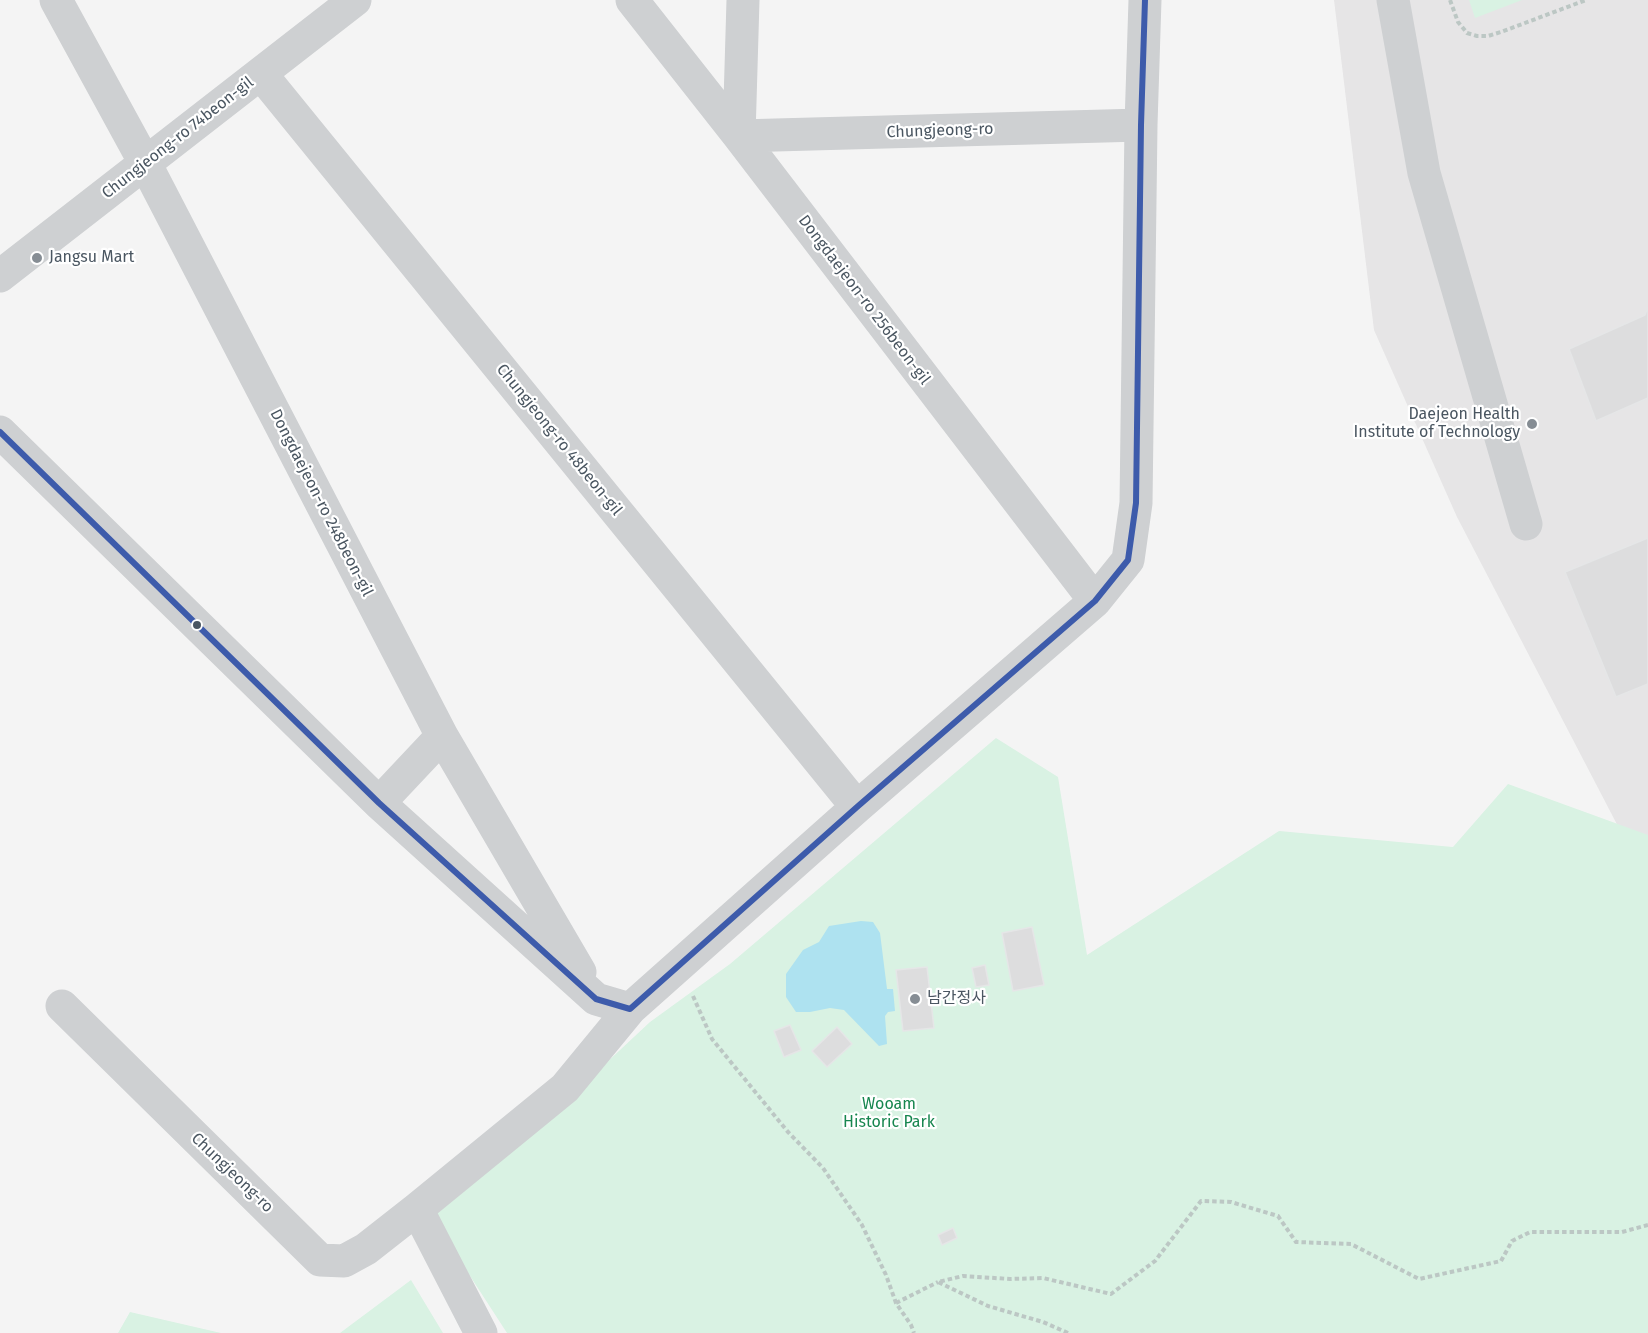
<!DOCTYPE html>
<meta charset="utf-8">
<style>
body{margin:0}
canvas{display:block;background:#f4f4f4}
</style>
<canvas width="1648" height="1333"></canvas>
<script>
const g = document.querySelector('canvas').getContext('2d');
g.lineJoin = 'round';
function fillPath(path, color) {
  g.fillStyle = color;
  g.fill(path, 'evenodd');
}
function shape(rows) {
  const path = new Path2D();
  for (const r of rows) {
    path.moveTo(r[0], r[1]);
    for (let i = 2; i < r.length; i += 2) path.lineTo(r[i], r[i + 1]);
  }
  return path;
}
function trace(path, color, width, dash) {
  g.strokeStyle = color;
  g.lineWidth = width;
  g.lineCap = dash ? 'butt' : 'round';
  g.setLineDash(dash || []);
  g.stroke(path);
}
function drawText(font, color, halo, rows, align = 'center') {
  g.font = font + ' "Fira Sans","Noto Sans KR",sans-serif';
  g.lineWidth = 4.5;
  g.setLineDash([]);
  g.textBaseline = 'middle';
  g.strokeStyle = halo;
  g.fillStyle = color;
  for (const [text, x, y, turn = 0] of rows) {
    g.save();
    g.translate(x, y);
    g.rotate((+turn || 0) * Math.PI / 180);
    g.textAlign = isNaN(turn) ? turn : align;
    if (halo) g.strokeText(text, 0, 0);
    g.fillText(text, 0, 0);
    g.restore();
  }
}
fillPath(shape([
 [1334,0,1648,0,1648,884,1457,517,1374,330]
]), '#e6e5e6');
fillPath(shape([
 [1469,0,1522,0,1475,18],
 [996,738,1058,777,1087,955,1279,831,1453,847,1508,784,1648,835,1648,1333,507,1333,424,1205,575,1092,650,1022,730,964],
 [411,1280,443,1333,340,1333],
 [130,1312,221,1333,118,1333]
]), '#d9f2e3');
fillPath(shape([
 [861,921,873,922,880,933,887,989,893,989,895,1011,888,1012,885,1016,887,1044,879,1046,844,1010,830,1008,810,1012,796,1012,786,997,786,974,803,950,819,942,829,926]
]), '#aee2f0');
const building = shape([
 [1648,307,1648,398,1596,421,1569,349,1645,315,1648,307],
 [1648,538,1648,684,1616,697,1565,572,1648,538],
 [1032,927,1044,985,1013,991,1002,933,1032,927],
 [985,965,989,985,976,987,972,968,985,965],
 [927,967,934,1028,903,1031,896,970,927,967],
 [790,1025,801,1050,784,1057,774,1031,790,1025],
 [837,1027,852,1044,827,1067,812,1051,837,1027],
 [953,1228,957,1238,942,1245,938,1235,953,1228]
]);
fillPath(building, '#ddddde');
trace(building, '#e5e6e7', 1.5);
trace(shape([
 [1450,0,1458,22,1467,33,1477,36,1488,36,1501,32,1586,0],
 [693,996,712,1039,788,1132,823,1168,862,1225,886,1275,896,1303,911,1325,914,1333],
 [896,1303,938,1282],
 [1068,1333,1043,1322,988,1306,938,1282,963,1276,1010,1279,1043,1278,1111,1294,1155,1261,1201,1201,1231,1202,1278,1216,1296,1242,1351,1244,1419,1279,1501,1261,1512,1241,1530,1232,1622,1232,1648,1225]
]), '#bcc7c4', 4, [4.5, 3]);
trace(shape([
 [56,0,145,163,442,736,580,972],
 [632,0,739,136,1095,601],
 [743,0,739,136,1141,125],
 [1393,0,1424,173,1526,524],
 [261,74,857,807],
 [0,276,355,0],
 [0,432,379,803,596,999,630,1009,857,807,1095,601,1128,560,1136,503,1141,125,1145,0],
 [379,803,442,736],
 [62,1006,320,1260,344,1261,366,1249,417,1209,565,1088,630,1009],
 [417,1209,481,1333]
]), '#ced0d2', 33);
trace(shape([
 [0,432,379,803,596,999,630,1009,857,807,1095,601,1128,560,1136,503,1141,125,1145,0]
]), '#3d5bab', 6);
for (const [x, y, r, color] of [
 [37,258,6,"#868d94"],
 [1532,424,6,"#868d94"],
 [197,625,5,"#4a5661"],
 [915,999,6,"#868d94"]
]) {
  const dot = new Path2D();
  dot.arc(x, y, r, 0, 2 * Math.PI);
  g.fillStyle = color;
  g.fill(dot);
  trace(dot, '#fff', 2);
}
drawText('16px', '#4a5661', '#fff', [
 ["Chungjeong-ro",940,131,-2],
 ["Chungjeong-ro 74beon-gil",178,138,-38],
 ["Dongdaejeon-ro 256beon-gil",864,300,53],
 ["Chungjeong-ro 48beon-gil",559,440,51],
 ["Dongdaejeon-ro 248beon-gil",321,503,63],
 ["Chungjeong-ro",232,1173,44]
]);
drawText('16px', '#4a5661', '#fff', [
 ["Jangsu Mart",49,258],
 ["Daejeon Health",1520,415,"right"],
 ["Institute of Technology",1520,433,"right"],
 ["남간정사",927,999]
], 'left');
drawText('16px', '#17864f', '#fff', [
 ["Wooam",889,1105],
 ["Historic Park",889,1123]
]);
</script>
